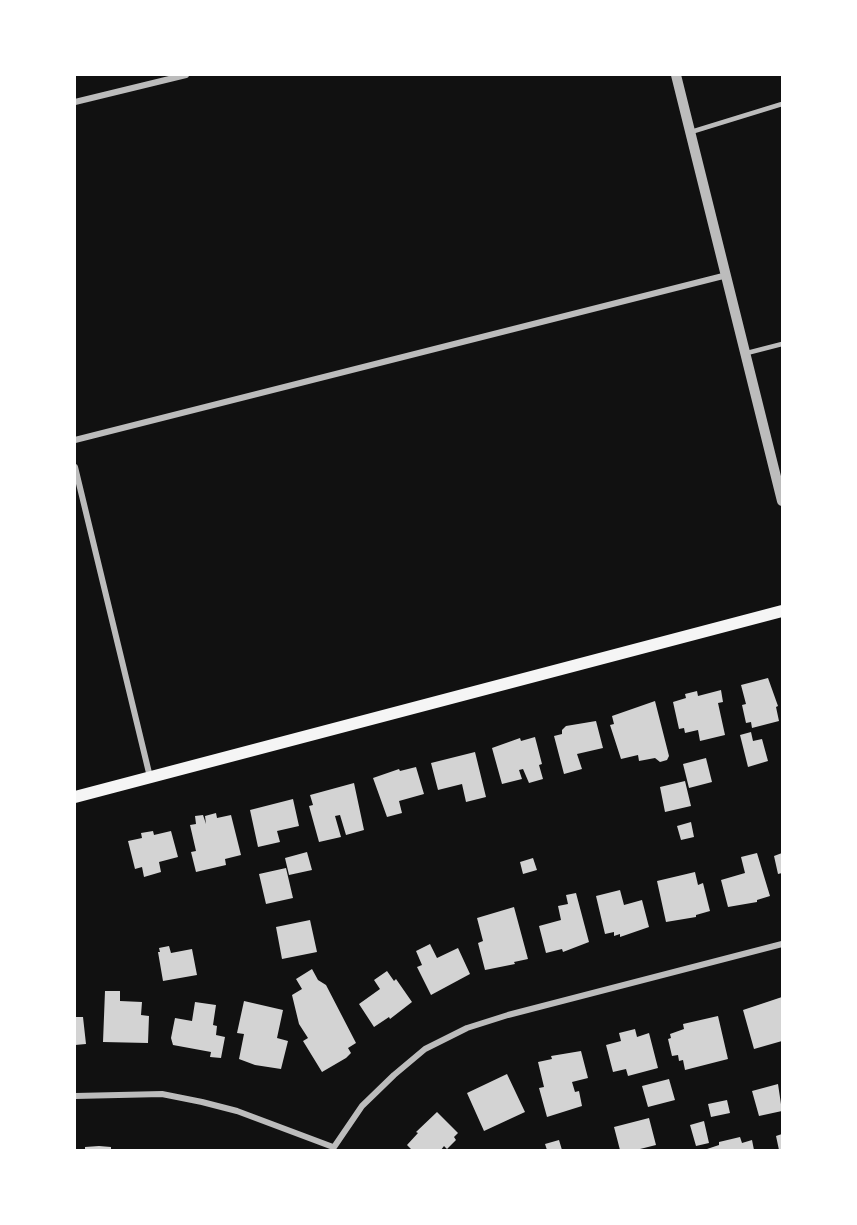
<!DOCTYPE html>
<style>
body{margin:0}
#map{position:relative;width:857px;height:1225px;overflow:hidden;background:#111;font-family:"IBM Plex Serif",serif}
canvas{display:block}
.frame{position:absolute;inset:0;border:76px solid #fff;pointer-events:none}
</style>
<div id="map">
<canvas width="857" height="1225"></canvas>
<div class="frame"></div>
</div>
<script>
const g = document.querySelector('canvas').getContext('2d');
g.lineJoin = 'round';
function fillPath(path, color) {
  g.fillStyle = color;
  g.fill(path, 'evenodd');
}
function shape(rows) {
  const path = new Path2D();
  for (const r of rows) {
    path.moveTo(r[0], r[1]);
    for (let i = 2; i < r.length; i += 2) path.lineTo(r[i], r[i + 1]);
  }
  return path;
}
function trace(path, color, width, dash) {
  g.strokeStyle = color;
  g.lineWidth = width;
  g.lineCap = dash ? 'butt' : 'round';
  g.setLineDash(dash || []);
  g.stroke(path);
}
fillPath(shape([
 [768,678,778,706,776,707,779,721,752,728,751,722,746,723,742,705,746,704,741,685],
 [721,690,723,702,718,703,725,735,700,741,698,730,685,733,684,728,679,729,673,702,686,698,685,694,697,691,698,696],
 [655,701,669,756,667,760,660,762,655,758,639,761,638,755,621,759,610,725,614,724,612,716],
 [596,721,603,748,577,754,582,769,564,774,554,736,562,734,562,730,566,726],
 [751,732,753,741,762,739,768,761,748,767,740,735],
 [535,737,542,764,539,765,543,779,529,783,523,769,519,770,522,779,502,784,492,748,520,738,521,741],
 [475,752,486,797,466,802,462,784,438,790,431,763],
 [706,758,712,782,689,788,683,764],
 [416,767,424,794,399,801,402,813,387,817,373,778,399,769,400,771],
 [685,781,691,806,665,812,660,787],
 [354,783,364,830,346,835,340,815,335,816,341,837,319,842,309,806,313,805,310,795],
 [293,799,299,826,277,831,280,842,258,847,250,810],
 [216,813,217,818,231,815,241,855,225,859,226,865,196,872,191,852,196,851,190,825,196,824,195,816,203,815,206,824,205,816],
 [691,822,694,837,681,840,677,826],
 [153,831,154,835,171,831,178,857,159,862,161,872,144,877,142,867,135,869,128,841,142,838,141,833],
 [307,852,312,870,289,875,285,858],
 [757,853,770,896,757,900,757,902,728,907,721,880,745,873,741,857],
 [782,853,782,873,778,874,774,856],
 [533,858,537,870,523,874,520,862],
 [286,868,293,898,266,904,259,874],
 [695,872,698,885,703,883,710,911,696,915,696,917,666,922,657,881],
 [620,890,624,905,642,900,649,927,620,937,620,934,614,936,614,932,605,934,596,896],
 [576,893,589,942,563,952,562,949,546,953,539,926,561,920,558,906,568,904,566,895],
 [514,907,528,959,514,962,515,964,485,970,478,943,483,941,477,918],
 [310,920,317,952,282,959,276,927],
 [430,944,437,958,458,948,470,974,431,995,417,967,422,965,416,951],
 [169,946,171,953,192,949,197,975,163,981,158,952,160,952,159,948],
 [312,969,318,980,326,985,356,1043,348,1048,351,1053,346,1058,322,1072,303,1041,308,1038,299,1024,292,995,302,989,296,979],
 [387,971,394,981,396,979,412,1002,390,1019,389,1017,374,1027,359,1004,380,989,374,980],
 [105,991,120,991,120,1001,142,1002,141,1015,149,1016,148,1043,103,1042],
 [782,997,782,1041,754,1049,743,1010],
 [244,1001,283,1010,277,1038,288,1041,281,1069,255,1065,239,1059,244,1034,237,1033],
 [195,1002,216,1005,213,1025,217,1026,216,1035,225,1037,221,1058,210,1057,211,1052,173,1045,171,1038,175,1018,192,1021],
 [718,1016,728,1059,685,1070,683,1060,679,1061,678,1055,672,1056,668,1039,671,1038,670,1034,684,1029,683,1024],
 [75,1017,83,1017,86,1044,75,1045],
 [635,1029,637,1037,649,1033,658,1068,628,1076,626,1069,613,1072,606,1045,621,1041,619,1033],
 [581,1051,588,1078,572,1082,575,1092,579,1091,582,1106,547,1117,539,1088,544,1087,538,1062,552,1059,551,1056],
 [507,1074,525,1112,484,1131,467,1093],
 [669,1079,675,1100,648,1107,642,1086],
 [778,1084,782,1111,759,1116,752,1091],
 [727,1100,730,1113,711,1117,708,1104],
 [437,1112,458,1133,454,1137,456,1140,447,1149,444,1146,441,1150,412,1150,407,1145,418,1133,416,1132],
 [649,1118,656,1145,636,1150,620,1150,614,1127],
 [704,1121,709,1143,696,1146,690,1125],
 [782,1134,782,1150,779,1150,776,1136],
 [740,1137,742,1143,752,1140,754,1150,704,1150,719,1145,719,1142],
 [559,1140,562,1150,547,1150,545,1144],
 [99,1146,111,1147,111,1150,85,1150,85,1147]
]), '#d3d3d3');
trace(shape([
 [691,132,782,104],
 [747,353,782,344]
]), '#bcbcbc', 4.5);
trace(shape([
 [75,102,186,75],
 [75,440,727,275],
 [75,467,150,777],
 [75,1096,162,1094,202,1102,237,1111,333,1147],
 [332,1150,362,1106,394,1075,425,1049,467,1028,508,1015,782,944]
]), '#bcbcbc', 6);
trace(shape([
 [676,75,782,501]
]), '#bcbcbc', 10);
trace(shape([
 [75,797,782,611]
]), '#f5f5f5', 12);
</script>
